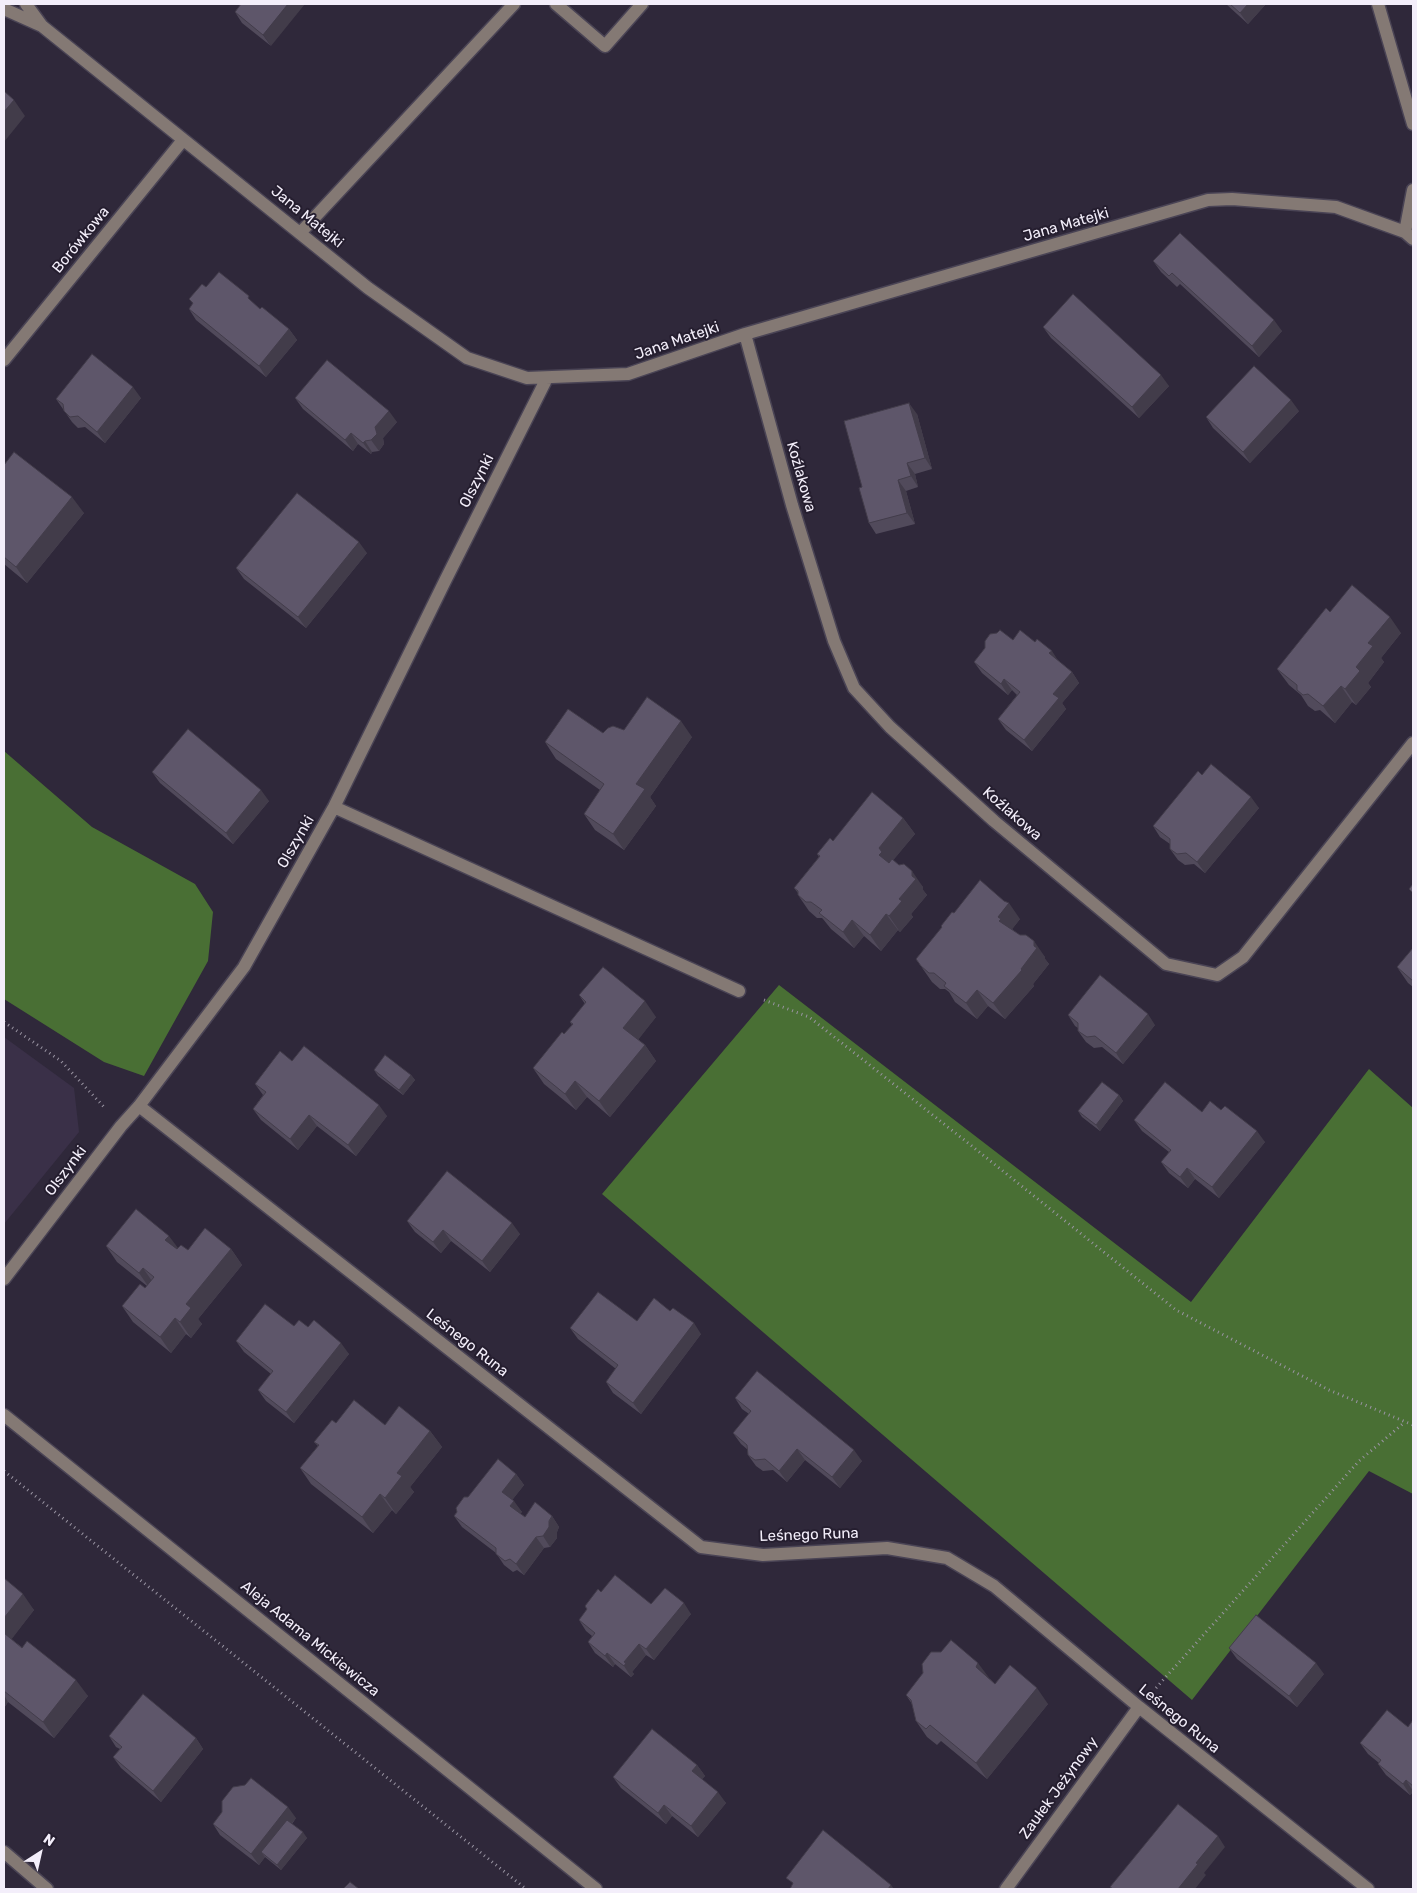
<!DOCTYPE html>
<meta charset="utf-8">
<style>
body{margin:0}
#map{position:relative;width:1417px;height:1893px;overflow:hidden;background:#2f283a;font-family:Rubik,sans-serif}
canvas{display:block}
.frame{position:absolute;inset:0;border:5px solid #f3eefa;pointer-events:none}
.north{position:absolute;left:15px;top:1828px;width:50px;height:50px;-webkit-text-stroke:4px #251e2f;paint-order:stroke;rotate:35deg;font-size:14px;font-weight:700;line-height:20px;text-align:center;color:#f3eefa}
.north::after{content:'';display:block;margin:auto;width:18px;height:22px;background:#f3eefa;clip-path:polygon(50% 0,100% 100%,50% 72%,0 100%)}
</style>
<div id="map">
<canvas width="1417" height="1893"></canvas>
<div class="frame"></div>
<div class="north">N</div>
</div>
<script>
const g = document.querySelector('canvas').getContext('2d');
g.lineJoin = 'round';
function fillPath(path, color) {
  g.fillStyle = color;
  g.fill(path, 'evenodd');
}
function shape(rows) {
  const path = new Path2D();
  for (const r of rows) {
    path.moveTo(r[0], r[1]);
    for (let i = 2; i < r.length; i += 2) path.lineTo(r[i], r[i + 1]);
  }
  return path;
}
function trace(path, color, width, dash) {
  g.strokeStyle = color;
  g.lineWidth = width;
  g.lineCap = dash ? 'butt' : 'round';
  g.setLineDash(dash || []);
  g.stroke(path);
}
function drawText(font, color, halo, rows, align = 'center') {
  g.font = font + ' Rubik,sans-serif';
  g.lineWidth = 4;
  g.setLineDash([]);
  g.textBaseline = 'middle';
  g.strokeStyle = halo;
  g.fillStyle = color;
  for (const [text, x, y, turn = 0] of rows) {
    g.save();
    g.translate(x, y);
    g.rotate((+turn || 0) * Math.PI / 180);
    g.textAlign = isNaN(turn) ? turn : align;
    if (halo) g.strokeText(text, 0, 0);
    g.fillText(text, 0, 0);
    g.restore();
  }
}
fillPath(shape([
 [4,1037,74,1088,79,1132,4,1224]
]), '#3a3048');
fillPath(shape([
 [4,751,92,827,195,884,213,912,208,961,144,1076,104,1062,4,999],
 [779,985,1191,1302,1369,1069,1413,1108,1413,1494,1369,1471,1192,1700,602,1194]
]), '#496f34');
const minor = shape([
 [26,4,42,26,368,288,467,358,527,378,628,374,745,334,1208,200,1232,199,1336,207,1405,232,1413,239],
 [556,4,605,46,642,4],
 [1378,4,1413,124],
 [4,9,42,26],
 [301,232,514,4],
 [1405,232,1413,190],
 [745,334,792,505,834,641,854,688,890,727,994,821,1166,964,1217,975,1243,957,1413,743],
 [4,360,183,140],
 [334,807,739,991],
 [139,1106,701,1547,763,1555,887,1548,947,1558,994,1586,1139,1707,1368,1889],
 [4,1279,121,1126,139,1106,244,967,334,807,445,581,547,378],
 [4,1415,596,1889],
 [4,1852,47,1889],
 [1006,1889,1139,1707]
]);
trace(minor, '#4a4455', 15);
trace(shape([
 [764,1000,809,1017,968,1143,1176,1310,1329,1390,1413,1425],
 [4,1022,61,1061,104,1107],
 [4,1471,526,1889],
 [1156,1688,1359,1461,1405,1422]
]), '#9a95a3', 3, [1, 4]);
trace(minor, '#847974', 12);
fillPath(shape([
 [241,4,271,46,242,23,235,12],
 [1226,4,1266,4,1248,24],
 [1153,261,1282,331,1259,357,1180,284,1177,287,1161,272],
 [206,287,254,304,289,329,297,340,266,377,196,320,189,309,193,304,189,299],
 [1043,327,1169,386,1139,418,1051,338],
 [141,398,105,443,85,427,78,428,72,422,56,399],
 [295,398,397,422,383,438,384,444,379,451,372,452,371,454,358,444,353,451,303,409],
 [1299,411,1250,463,1213,428,1206,417],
 [917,414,932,469,915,474,918,487,906,491,915,524,876,534,869,523,862,487],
 [4,465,84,513,27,583,4,564],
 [367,553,306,628,244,579,236,568],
 [1330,612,1401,633,1381,658,1384,662,1368,683,1371,687,1356,705,1352,702,1335,723,1320,710,1315,711,1308,706,1301,695,1289,685,1277,669],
 [1013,640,1059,661,1072,672,1079,683,1062,703,1066,709,1032,751,1006,730,998,719,1017,695,1012,690,1008,695,982,673,974,662,985,648],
 [624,730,692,737,650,797,656,806,624,850,595,830,584,814,600,790,556,759,545,742],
 [152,772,269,801,233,844,160,783],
 [1202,775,1259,808,1205,873,1194,864,1185,865,1178,860,1170,849,1170,844,1160,837,1153,826],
 [903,818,915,834,893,860,923,887,923,890,927,895,911,914,913,917,900,932,898,930,881,951,864,936,854,948,831,929,823,919,822,918,817,918,809,911,798,895,798,893,794,888,819,857,817,854,833,841],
 [1020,919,1012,929,1045,957,1045,959,1049,964,1033,984,1034,986,1005,1019,988,1006,977,1019,955,1002,949,992,945,989,940,989,932,982,916,959,942,928,941,926],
 [1413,948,1413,987,1408,983,1397,967],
 [579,995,656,1017,638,1039,645,1045,656,1061,610,1117,587,1097,576,1110,544,1084,533,1068,572,1025,570,1022,585,1004],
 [1068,1015,1155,1025,1123,1064,1102,1047,1094,1048,1086,1042,1078,1031,1078,1028,1075,1026],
 [292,1061,387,1116,356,1156,317,1126,298,1150,261,1120,253,1109,263,1095,255,1084],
 [374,1070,411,1075,415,1080,403,1095,378,1076],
 [1119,1095,1123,1101,1100,1131,1082,1117,1078,1111],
 [1202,1112,1265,1142,1219,1198,1195,1179,1188,1188,1169,1173,1161,1162,1169,1152,1142,1131,1134,1120],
 [407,1221,520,1234,490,1272,451,1241,441,1253,415,1232],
 [106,1246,178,1248,188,1250,231,1249,242,1265,198,1319,202,1324,191,1338,186,1334,171,1353,133,1322,122,1306,147,1286,117,1262],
 [637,1321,701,1334,641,1414,613,1393,606,1382,616,1369,578,1339,570,1328],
 [294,1326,308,1327,349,1354,294,1423,266,1401,258,1390,271,1374,244,1352,236,1341],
 [735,1398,862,1461,840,1488,805,1460,787,1482,773,1470,763,1471,756,1466,748,1455,748,1450,741,1444,733,1433,749,1414,742,1409],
 [336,1423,385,1425,430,1431,442,1447,410,1487,414,1492,396,1514,392,1510,373,1533,311,1484,300,1468,318,1446,314,1442],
 [516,1474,524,1485,512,1500,522,1512,520,1513,525,1517,552,1516,559,1527,557,1532,557,1538,550,1547,544,1548,524,1575,517,1570,513,1572,504,1565,496,1553,462,1527,454,1516,468,1497],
 [4,1578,34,1610,11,1639,88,1696,54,1738,8,1702,4,1708],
 [601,1592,651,1604,691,1614,654,1660,646,1655,632,1672,634,1674,631,1677,615,1664,613,1667,595,1653,588,1642,592,1636,586,1631,579,1620,587,1610,585,1606],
 [1229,1648,1324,1674,1297,1707,1237,1659],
 [990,1679,995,1684,1048,1704,987,1779,941,1741,937,1745,927,1737,916,1721,912,1704,906,1695],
 [1413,1720,1413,1792,1410,1795,1386,1775,1378,1764,1379,1763,1368,1754,1360,1743,1408,1727],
 [109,1736,196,1738,203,1749,161,1802,121,1768,113,1757,120,1749,116,1747],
 [697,1765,705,1776,702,1779,726,1803,698,1837,672,1816,666,1824,621,1788,613,1777],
 [296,1818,292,1824,307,1838,281,1870,265,1857,259,1865,220,1835,213,1824]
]), '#514a5b');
fillPath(shape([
 [288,4,305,4,271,46,263,35],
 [1248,4,1266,4,1248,24,1240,13],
 [14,100,25,116,4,142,4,112],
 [1274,320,1282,331,1259,357,1252,346],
 [289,329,297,340,266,377,259,366],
 [1161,375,1169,386,1139,418,1132,407],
 [133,387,141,398,105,443,97,432],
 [1291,400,1299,411,1250,463,1243,452],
 [909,403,917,414,932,469,925,458],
 [389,411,397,422,383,438,384,444,379,451,371,440,375,427],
 [351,433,358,444,353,451,345,440],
 [365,441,372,452,371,454,363,443],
 [907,463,915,474,918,487,911,476],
 [898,480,906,491,915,524,907,513],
 [72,497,84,513,27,583,16,567],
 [359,542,367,553,306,628,298,617],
 [1390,617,1401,633,1381,658,1384,662,1368,683,1371,687,1356,705,1345,689,1368,643],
 [1052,651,1059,662,1049,653],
 [1072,672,1079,683,1062,703,1066,709,1032,751,1024,740,1053,694],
 [1004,679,1012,690,1008,695,1001,684],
 [1341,686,1352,702,1335,723,1323,706],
 [681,721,692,737,650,797,656,806,624,850,613,834,636,784],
 [261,790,269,801,233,844,226,833],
 [1251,797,1259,808,1205,873,1197,862],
 [903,818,915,834,891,863,894,868,879,855,879,848],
 [912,871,923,887,923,890,927,895,911,914,913,917,900,932,889,916,912,876],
 [1009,903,1020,919,1010,932,999,921,998,917],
 [886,914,898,930,881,951,870,935],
 [852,920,864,936,854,948,843,932],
 [1034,941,1045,957,1045,959,1049,964,1033,984,1034,986,1005,1019,993,1003,1021,969,1034,946],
 [977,990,988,1006,977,1019,966,1003],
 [645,1001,656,1017,635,1044,623,1028],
 [1148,1014,1155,1025,1123,1064,1116,1053],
 [645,1045,656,1061,610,1117,599,1101],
 [411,1075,415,1080,403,1095,399,1090],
 [575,1081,587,1097,576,1110,565,1094],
 [1119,1095,1123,1101,1100,1131,1096,1125],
 [379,1105,387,1116,356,1156,348,1145],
 [309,1115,317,1126,298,1150,290,1139],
 [1257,1131,1265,1142,1219,1198,1212,1187],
 [1187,1168,1195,1179,1188,1188,1180,1177],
 [512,1223,520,1234,490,1272,482,1261],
 [443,1230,451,1241,441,1253,433,1242],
 [169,1236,181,1252,165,1240],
 [231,1249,242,1265,198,1319,202,1324,191,1338,180,1322,186,1304],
 [143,1268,154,1284,150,1289,139,1273],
 [175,1318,186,1334,171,1353,160,1337],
 [694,1323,701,1334,641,1414,633,1403],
 [341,1343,349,1354,294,1423,286,1412],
 [430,1431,442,1447,410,1487,414,1492,396,1514,385,1498,397,1473],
 [797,1449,805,1460,787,1482,779,1471],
 [854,1450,862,1461,840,1488,832,1477],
 [516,1474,524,1485,510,1503,502,1492],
 [380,1494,392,1510,373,1533,362,1517],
 [514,1501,522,1512,518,1517,510,1506],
 [552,1516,559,1527,557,1532,557,1538,550,1547,543,1536],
 [536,1537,544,1548,524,1575,516,1564],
 [23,1594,34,1610,8,1644,4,1638,4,1618],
 [684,1603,691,1614,654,1660,646,1649],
 [639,1644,646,1655,632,1672,634,1674,631,1677,624,1666,624,1662],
 [607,1653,615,1664,613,1667,605,1656],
 [978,1663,990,1679,976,1667],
 [1316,1663,1324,1674,1297,1707,1289,1696],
 [76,1680,88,1696,54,1738,43,1722],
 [1037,1688,1048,1704,987,1779,976,1763],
 [4,1695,8,1702,4,1708],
 [196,1738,203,1749,161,1802,153,1791],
 [697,1765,705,1776,699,1782,692,1771],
 [1406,1780,1413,1791,1410,1795,1403,1784],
 [718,1792,726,1803,698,1837,691,1826],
 [664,1805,672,1816,666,1824,658,1813],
 [288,1807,296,1818,266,1856,261,1852,265,1857,259,1865,251,1854],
 [303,1832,307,1838,281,1870,277,1865],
 [1218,1836,1225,1847,1204,1873,1206,1875,1195,1889,1178,1889,1196,1863],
 [891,1885,894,1889,888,1889]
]), '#423c4a');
const building = shape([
 [241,4,288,4,263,35,235,12,241,4],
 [1230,4,1248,4,1240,13,1230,4],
 [4,91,14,100,4,112,4,91],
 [1180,233,1274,320,1252,346,1172,273,1169,276,1153,261,1180,233],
 [219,272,249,296,248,298,260,309,262,307,289,329,259,366,189,309,193,303,189,299,202,284,206,287,219,272],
 [1073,294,1161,375,1132,407,1043,327,1073,294],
 [92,354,133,387,97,432,78,416,70,417,64,411,63,404,56,399,92,354],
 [327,360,389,411,375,427,377,434,371,440,365,441,363,443,351,433,345,440,295,398,327,360],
 [1254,366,1291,400,1243,452,1206,417,1254,366],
 [909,403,925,458,907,463,911,476,898,480,907,513,869,523,859,488,862,487,844,421,909,403],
 [14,452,72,497,16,567,4,557,4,465,14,452],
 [297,493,359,542,298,617,236,568,297,493],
 [1352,585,1390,617,1368,643,1373,646,1356,667,1360,671,1345,689,1341,686,1323,706,1308,694,1303,695,1297,690,1297,685,1277,669,1326,608,1330,612,1352,585],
 [1000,630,1013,640,1020,630,1035,642,1037,639,1052,651,1049,653,1072,672,1053,694,1059,698,1024,740,998,719,1020,692,1004,679,1001,684,974,662,985,648,985,641,990,634,997,633,1000,630],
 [647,697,681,721,636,784,645,789,613,834,584,814,604,784,545,742,568,709,603,733,608,728,613,726,624,730,647,697],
 [188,729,261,790,226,833,152,772,188,729],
 [1211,764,1251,797,1197,862,1186,853,1177,854,1170,849,1170,839,1153,826,1198,771,1202,775,1211,764],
 [872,792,903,818,879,848,882,852,879,855,889,863,892,859,899,865,904,864,912,871,912,876,916,879,899,899,902,901,889,916,886,914,870,935,852,920,843,932,819,913,822,910,811,902,806,902,798,895,798,891,794,888,820,856,817,854,830,838,833,841,872,792],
 [980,880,1004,901,1009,903,998,917,1001,919,999,921,1020,935,1026,935,1034,941,1034,946,1037,948,1021,969,1022,970,993,1003,977,990,966,1003,944,986,946,983,934,973,929,973,921,966,916,959,942,927,941,926,952,912,954,913,980,880],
 [1413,884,1413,893,1409,889,1413,884],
 [1413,948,1413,981,1397,967,1413,948],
 [603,967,645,1001,623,1028,645,1045,599,1101,575,1081,565,1094,533,1068,562,1032,564,1034,573,1024,570,1022,586,1002,579,995,603,967],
 [1100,975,1148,1014,1116,1053,1095,1036,1087,1037,1078,1031,1078,1023,1068,1015,1100,975],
 [304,1046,379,1105,348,1145,309,1115,290,1139,253,1109,266,1092,255,1084,280,1051,292,1061,304,1046],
 [385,1055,411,1075,399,1090,374,1070,385,1055],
 [1102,1082,1119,1095,1096,1125,1078,1111,1102,1082],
 [1165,1082,1202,1112,1210,1101,1221,1110,1225,1106,1257,1131,1212,1187,1187,1168,1180,1177,1161,1162,1171,1150,1134,1120,1165,1082],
 [447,1171,512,1223,482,1261,443,1230,433,1242,407,1221,447,1171],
 [136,1209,169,1236,165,1240,177,1249,181,1245,188,1250,205,1228,231,1249,186,1304,191,1308,180,1322,175,1318,160,1337,122,1306,140,1284,145,1288,154,1277,143,1268,139,1273,106,1246,136,1209],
 [598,1292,637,1321,654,1298,670,1311,673,1308,694,1323,633,1403,606,1382,618,1365,570,1328,598,1292],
 [265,1304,294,1326,299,1320,308,1327,314,1320,341,1343,286,1412,258,1390,273,1371,236,1341,265,1304],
 [757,1371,854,1450,832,1477,797,1449,779,1471,765,1459,755,1460,748,1455,747,1445,733,1433,751,1411,735,1398,757,1371],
 [354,1400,385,1425,399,1406,430,1431,397,1473,402,1476,385,1498,380,1494,362,1517,300,1468,319,1445,314,1442,332,1420,336,1423,354,1400],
 [498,1459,516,1474,502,1492,514,1501,510,1506,525,1517,535,1502,552,1516,549,1521,549,1527,543,1536,536,1537,516,1564,510,1559,505,1561,496,1554,496,1548,454,1516,457,1512,456,1508,464,1497,468,1497,498,1459],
 [615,1575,651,1604,665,1588,684,1603,646,1649,639,1644,624,1662,626,1663,624,1666,607,1653,605,1656,588,1642,595,1633,579,1620,587,1609,585,1606,598,1589,601,1592,615,1575],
 [4,1578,23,1594,4,1618,4,1578],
 [1256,1615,1316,1663,1289,1696,1229,1648,1256,1615],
 [4,1633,22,1648,27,1641,76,1680,43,1722,4,1691,4,1633],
 [951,1640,978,1663,976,1667,995,1684,1010,1665,1037,1688,976,1763,930,1725,926,1729,916,1721,911,1700,906,1695,923,1673,922,1664,931,1652,941,1652,951,1640],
 [143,1694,196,1738,153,1791,113,1757,122,1747,109,1736,143,1694],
 [1387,1710,1408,1727,1413,1720,1413,1786,1406,1780,1403,1784,1378,1764,1381,1760,1360,1743,1387,1710],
 [652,1729,697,1765,692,1771,718,1792,691,1826,664,1805,658,1813,613,1777,652,1729],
 [251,1778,288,1807,251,1854,213,1824,222,1812,222,1801,233,1787,245,1785,251,1778],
 [1178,1804,1218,1836,1196,1863,1198,1864,1178,1889,1113,1889,1110,1887,1178,1804],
 [287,1820,303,1832,277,1865,261,1852,287,1820],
 [823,1830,891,1885,888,1889,790,1889,793,1883,786,1878,823,1830],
 [350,1882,359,1889,343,1889,350,1882]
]);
fillPath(building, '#5e566a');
trace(building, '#423c4a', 1);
drawText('15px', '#f3eefa', '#251e2f', [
 ["Jana Matejki",307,217,39],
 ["Jana Matejki",1066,225,-16],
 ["Borówkowa",81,240,-51],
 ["Jana Matejki",677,341,-19],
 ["Koźlakowa",801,477,74],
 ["Olszynki",477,481,-63],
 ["Koźlakowa",1012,814,41],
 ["Olszynki",296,842,-60],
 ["Olszynki",66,1171,-53],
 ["Leśnego Runa",467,1343,38],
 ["Leśnego Runa",809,1535,-2],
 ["Aleja Adama Mickiewicza",310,1639,39],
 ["Leśnego Runa",1179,1719,39],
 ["Zaułek Jeżynowy",1059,1788,-54]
]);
</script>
